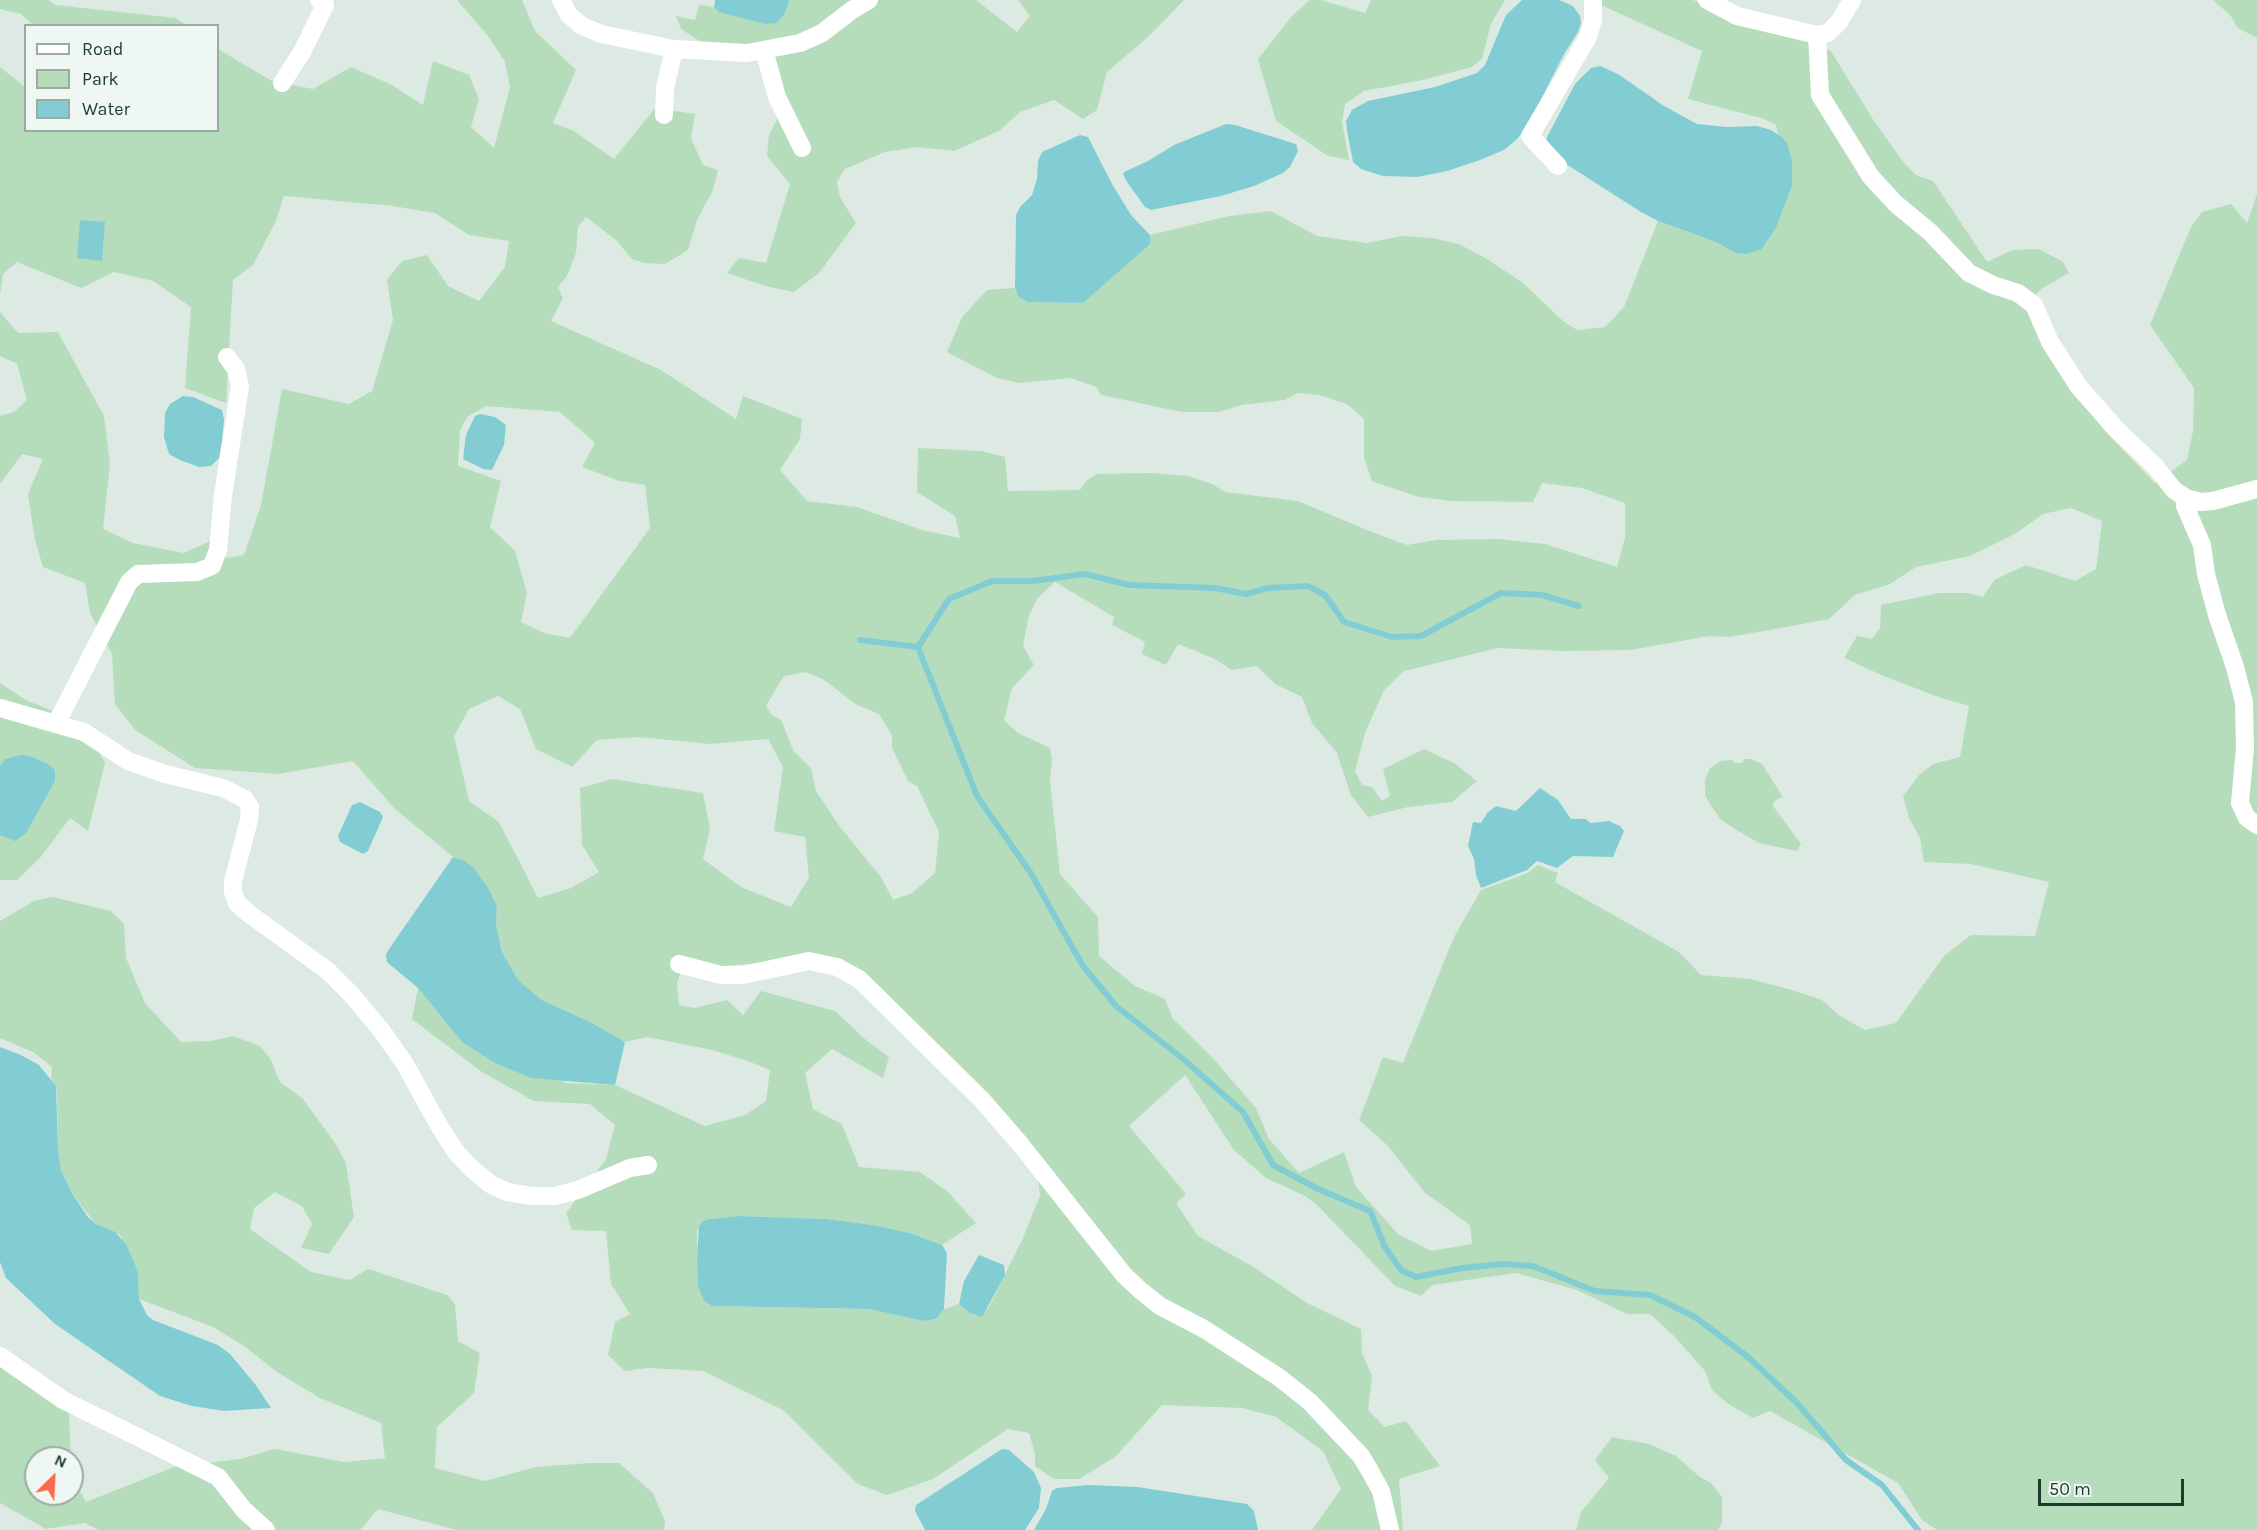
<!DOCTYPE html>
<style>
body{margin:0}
#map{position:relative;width:2257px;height:1530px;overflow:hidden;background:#ddeae3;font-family:Karla,sans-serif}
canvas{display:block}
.legend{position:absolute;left:24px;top:24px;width:195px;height:108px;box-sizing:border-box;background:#eef7f1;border:2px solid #9baba4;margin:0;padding:8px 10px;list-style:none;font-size:18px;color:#1e3a30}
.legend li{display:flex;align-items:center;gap:12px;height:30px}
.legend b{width:30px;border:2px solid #9baba4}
.north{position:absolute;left:24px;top:1446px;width:60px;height:60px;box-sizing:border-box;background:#eef7f1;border:2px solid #9baba4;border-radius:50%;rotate:24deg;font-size:16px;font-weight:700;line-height:24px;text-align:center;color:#1e3a30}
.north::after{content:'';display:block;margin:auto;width:21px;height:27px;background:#f9694d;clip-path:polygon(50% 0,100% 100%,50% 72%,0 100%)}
.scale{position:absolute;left:2038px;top:1479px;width:146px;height:27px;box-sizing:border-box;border:3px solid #1e3a30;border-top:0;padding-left:8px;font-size:18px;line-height:21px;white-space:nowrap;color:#1e3a30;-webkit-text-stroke:4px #eef7f1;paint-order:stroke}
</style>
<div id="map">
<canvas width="2257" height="1530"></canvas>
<ul class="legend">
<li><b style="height:8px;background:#fff"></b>Road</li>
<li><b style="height:16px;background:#b5ddbc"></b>Park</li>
<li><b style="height:16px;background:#82cdd3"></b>Water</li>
</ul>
<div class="north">N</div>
<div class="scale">50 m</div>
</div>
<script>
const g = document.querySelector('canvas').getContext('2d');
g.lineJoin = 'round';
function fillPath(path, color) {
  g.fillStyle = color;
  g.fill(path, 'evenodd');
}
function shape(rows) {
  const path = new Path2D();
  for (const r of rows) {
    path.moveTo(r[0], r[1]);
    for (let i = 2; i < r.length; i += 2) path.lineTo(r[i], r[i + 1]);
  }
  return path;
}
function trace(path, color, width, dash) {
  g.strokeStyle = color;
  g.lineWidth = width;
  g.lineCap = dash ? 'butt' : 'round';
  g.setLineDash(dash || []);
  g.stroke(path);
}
fillPath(shape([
 [0,0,49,0,55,5,176,18,186,25,33,25,21,14,0,9],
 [457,0,522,0,535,31,576,70,553,123,574,131,614,159,655,108,695,114,691,138,703,165,718,170,713,190,697,220,688,250,665,264,644,263,632,259,616,240,586,217,578,227,576,253,567,276,558,287,563,298,551,321,661,370,736,419,743,396,802,419,800,439,780,470,807,501,857,507,922,530,960,538,955,516,917,492,918,448,981,451,1005,457,1008,491,1080,490,1087,480,1097,474,1149,473,1189,476,1212,484,1225,492,1298,501,1367,530,1407,545,1437,540,1499,539,1545,544,1617,567,1625,538,1625,503,1582,488,1542,483,1533,502,1451,501,1419,497,1372,481,1364,458,1364,419,1347,404,1319,395,1298,393,1285,400,1242,405,1219,412,1182,412,1101,395,1096,387,1071,378,1020,383,997,378,947,352,962,317,987,290,1015,288,1016,293,1027,302,1083,303,1151,241,1150,235,1229,216,1271,211,1317,236,1367,243,1402,236,1432,238,1459,244,1487,259,1523,283,1563,321,1577,330,1605,327,1624,307,1658,221,1716,242,1735,253,1762,249,1776,228,1792,186,1782,137,1778,134,1776,125,1761,118,1688,99,1702,51,1590,0,1693,0,1746,24,1801,37,1831,51,1872,118,1904,163,1916,175,1933,181,1987,262,2012,250,2039,249,2063,262,2069,273,2041,289,2027,305,2067,379,2103,429,2155,483,2187,460,2193,431,2194,388,2150,325,2191,227,2202,212,2231,204,2247,223,2257,194,2257,1530,1937,1530,1922,1520,1898,1483,1770,1411,1753,1418,1728,1404,1712,1390,1705,1371,1674,1336,1650,1314,1627,1314,1577,1290,1516,1273,1432,1285,1421,1296,1395,1286,1317,1205,1305,1196,1266,1178,1234,1150,1185,1075,1129,1126,1186,1194,1176,1203,1198,1236,1252,1266,1307,1303,1361,1329,1362,1353,1372,1376,1368,1410,1385,1427,1406,1421,1440,1466,1399,1479,1403,1530,1312,1530,1341,1489,1323,1451,1276,1417,1242,1408,1162,1405,1115,1457,1079,1479,1054,1479,1035,1466,1035,1454,1029,1433,1008,1429,933,1479,887,1495,858,1484,783,1410,703,1371,648,1368,625,1371,608,1355,615,1322,630,1314,611,1284,606,1231,572,1230,566,1213,606,1159,615,1125,590,1104,534,1101,482,1072,412,1019,418,988,462,1042,567,1083,615,1085,705,1126,745,1115,766,1101,770,1070,745,1060,712,1050,647,1037,625,1042,592,1023,542,1000,518,980,502,952,496,925,497,906,489,889,474,868,465,861,453,857,395,809,353,761,278,774,195,768,135,730,115,704,112,654,90,613,85,583,43,567,35,540,28,494,43,459,22,454,0,484,0,416,14,412,27,400,17,364,0,356,0,312,18,333,58,332,104,416,110,464,103,529,133,543,184,553,210,541,227,558,244,555,261,505,282,389,349,404,372,391,393,320,387,280,402,261,427,255,448,286,479,301,505,267,509,241,469,235,435,213,393,206,284,196,276,221,253,265,233,280,226,403,185,388,191,307,153,281,114,272,81,288,17,262,3,274,0,295,0,67,25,87,26,130,218,130,218,49,272,81,313,89,351,67,392,85,423,105,433,61,469,75,479,99,471,127,494,148,510,87,505,62,488,36],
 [486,406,560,412,595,443,582,467,619,481,645,485,650,528,570,638,544,633,521,622,527,593,515,551,490,527,501,481,458,466,460,431,467,417],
 [2071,508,2102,521,2096,569,2075,581,2026,565,1994,580,1983,597,1967,593,1939,593,1881,605,1880,628,1872,639,1857,636,1844,658,1886,677,1941,698,1969,706,1960,757,1933,764,1919,775,1903,796,1909,818,1920,838,1924,862,1971,864,2049,882,2035,936,1971,935,1944,956,1896,1023,1865,1030,1840,1016,1822,1000,1792,990,1750,979,1701,975,1679,952,1555,882,1558,873,1538,865,1528,873,1481,890,1454,937,1403,1063,1383,1057,1359,1120,1387,1145,1425,1193,1470,1225,1472,1244,1431,1251,1398,1234,1356,1187,1344,1152,1299,1173,1269,1139,1256,1108,1210,1055,1173,1019,1165,999,1135,986,1099,956,1098,917,1060,874,1050,781,1052,760,1050,748,1018,733,1004,720,1012,688,1034,665,1023,646,1029,615,1037,599,1055,582,1114,617,1112,625,1145,642,1142,654,1166,665,1178,644,1213,658,1232,670,1257,666,1275,684,1302,697,1312,723,1337,753,1351,795,1368,817,1408,807,1452,802,1477,781,1454,763,1424,749,1383,769,1390,796,1382,801,1372,787,1362,785,1355,771,1365,733,1384,690,1404,671,1498,648,1561,651,1631,650,1709,636,1728,637,1770,630,1829,619,1855,595,1890,584,1916,567,1970,556,2015,534,2043,514],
 [806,672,824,680,857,705,879,714,892,736,892,748,908,781,917,786,939,832,935,873,912,893,893,900,881,877,840,827,816,791,811,768,794,752,781,720,772,715,766,706,784,676],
 [498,696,520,709,536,749,572,767,597,740,638,737,709,744,768,739,783,767,774,831,805,837,809,877,791,907,741,887,703,859,710,829,703,793,612,779,580,788,582,845,599,872,571,888,538,898,499,822,469,801,454,736,469,709],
 [805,959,877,986,1037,1171,1040,1196,1022,1240,988,1309,968,1312,959,1304,944,1309,936,1319,923,1321,869,1309,712,1306,704,1301,698,1287,697,1231,703,1221,709,1219,741,1216,827,1219,873,1225,910,1233,942,1245,976,1223,948,1192,920,1172,859,1167,842,1124,813,1109,805,1073,832,1049,883,1078,889,1057,866,1040,835,1011,761,991,743,1015,727,1000,694,1008,679,1005,677,983,685,961,712,967],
 [790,0,976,0,1017,32,1030,16,1018,0,1184,0,1148,37,1107,72,1097,110,1083,119,1054,100,1020,112,999,131,954,151,917,147,885,152,845,169,837,182,840,197,856,223,819,273,794,292,765,286,727,273,739,258,766,263,790,184,767,156,769,135,785,103,771,63,709,47,681,29,676,16,695,20,699,5,714,7,720,12,784,15],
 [1310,0,1321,0,1365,13,1371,0,1505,0,1491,24,1482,59,1472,67,1423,80,1364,91,1345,104,1342,122,1349,160,1328,156,1276,121,1258,59,1292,16],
 [2213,0,2257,0,2257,38,2238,28,2230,15],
 [0,683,26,700,82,723,105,763,88,831,70,818,40,858,17,880,0,880],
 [1744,759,1751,759,1762,764,1783,797,1774,801,1773,806,1801,844,1797,851,1759,843,1733,828,1720,819,1705,796,1705,780,1710,768,1721,761,1732,760,1734,763,1742,763],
 [53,897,111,911,124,924,126,958,145,1003,181,1042,211,1041,233,1036,260,1046,271,1060,280,1082,303,1099,335,1143,346,1163,354,1217,329,1254,301,1248,312,1224,302,1206,275,1192,254,1208,250,1229,311,1272,350,1280,368,1269,447,1295,455,1304,458,1341,480,1353,474,1393,437,1427,435,1468,485,1481,536,1467,590,1463,619,1463,653,1493,665,1521,664,1530,457,1530,378,1509,360,1530,99,1530,85,1523,46,1529,0,1503,0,1350,68,1395,71,1458,36,1458,36,1494,72,1494,72,1476,86,1502,174,1467,240,1459,275,1449,344,1462,385,1458,381,1423,320,1398,277,1372,244,1346,213,1327,139,1299,138,1273,135,1264,120,1235,96,1224,73,1195,61,1170,58,1150,57,1095,56,1086,51,1079,52,1067,33,1052,0,1038,0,921,34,901],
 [1612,1437,1649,1444,1676,1456,1700,1477,1711,1483,1722,1497,1722,1523,1718,1530,1576,1530,1581,1512,1609,1478,1595,1460]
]), '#b5ddbc');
fillPath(shape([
 [715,0,790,0,784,15,776,23,765,24,719,12,714,7],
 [1522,0,1559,0,1573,6,1580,16,1581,23,1578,32,1563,56,1527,127,1516,140,1504,150,1480,160,1447,171,1417,177,1383,176,1361,169,1353,162,1347,130,1346,121,1352,110,1368,101,1435,87,1477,73,1485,65,1506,15],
 [1600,66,1618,74,1664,106,1697,124,1727,127,1757,126,1771,130,1782,137,1787,143,1792,160,1792,186,1776,228,1762,249,1747,254,1735,253,1716,242,1658,221,1641,212,1555,157,1546,142,1547,137,1575,84,1591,68],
 [1226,124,1235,125,1296,144,1298,151,1290,167,1283,173,1254,186,1221,196,1151,210,1145,207,1127,182,1123,174,1124,172,1148,161,1174,145],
 [1080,135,1088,137,1112,184,1131,215,1150,235,1151,241,1149,245,1083,303,1027,302,1018,296,1015,288,1016,215,1020,207,1032,195,1037,179,1038,161,1042,152],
 [80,220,105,222,102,261,77,258],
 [183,396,193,397,222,410,224,420,222,441,219,458,211,466,199,467,180,460,169,454,164,437,165,413,170,404],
 [480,414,495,417,506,425,504,445,492,470,483,469,463,459,466,435,475,416],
 [21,755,30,756,48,764,55,770,55,781,26,833,15,841,0,835,0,766,5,759],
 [1540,788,1558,800,1571,819,1586,819,1590,823,1609,821,1620,826,1624,831,1613,857,1573,856,1557,868,1537,861,1527,870,1481,888,1476,875,1474,859,1468,846,1473,822,1481,823,1487,813,1496,806,1516,811],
 [360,802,380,812,383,817,368,851,363,854,340,842,338,836,352,805],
 [453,857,465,861,474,868,489,889,497,906,496,925,502,952,518,980,542,1000,592,1023,625,1042,615,1085,531,1078,495,1063,462,1042,418,988,387,962,386,955,389,949],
 [0,1047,21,1055,39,1065,56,1086,58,1150,61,1170,73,1195,88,1217,96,1224,115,1232,126,1244,135,1264,138,1273,139,1299,147,1315,153,1320,218,1345,230,1354,255,1384,271,1408,224,1411,192,1406,160,1396,55,1324,6,1278,0,1262],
 [740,1216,827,1219,873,1225,910,1233,942,1245,947,1253,944,1309,936,1319,923,1321,869,1309,712,1306,704,1301,698,1287,697,1258,699,1226,703,1221,709,1219],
 [979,1255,1004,1265,1005,1275,982,1317,968,1312,959,1304,964,1281],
 [1002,1449,1009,1450,1034,1472,1041,1488,1039,1508,1025,1530,925,1530,915,1511,916,1505],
 [1089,1485,1138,1487,1247,1504,1254,1511,1258,1530,1034,1530,1046,1509,1052,1491,1057,1488]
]), '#82cdd3');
trace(shape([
 [860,640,918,647,949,599,992,581,1033,581,1085,574,1129,585,1215,588,1246,594,1268,588,1308,586,1325,595,1344,622,1392,637,1421,636,1501,593,1542,595,1579,606],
 [918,647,977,796,1030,872,1083,966,1116,1006,1182,1058,1243,1112,1273,1165,1318,1189,1370,1211,1385,1247,1401,1270,1416,1277,1462,1268,1504,1264,1533,1266,1595,1291,1650,1295,1695,1317,1748,1357,1797,1403,1846,1460,1882,1485,1918,1530]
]), '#82cdd3', 6);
trace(shape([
 [561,0,569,15,582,26,601,34,674,49,747,53,800,43,822,33,852,10,869,0],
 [1707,0,1737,16,1817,35,1820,95,1871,177,1896,204,1930,232,1969,273,1993,285,2018,293,2034,305,2050,342,2079,387,2118,431,2155,466,2174,490,2186,498,2200,502,2213,501,2257,489],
 [1817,35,1828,33,1839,22,1852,0],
 [764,50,777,97,802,148],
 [282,83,302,52,325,5,319,0],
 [664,115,665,88,674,49],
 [1558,166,1530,136,1588,37,1593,20,1593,0],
 [2186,498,2185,506,2202,545,2206,574,2217,615,2235,667,2244,702,2245,748,2240,803,2247,818,2257,825],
 [0,708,84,732,128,761,165,774,223,788,245,799,250,807,249,820,233,881,233,892,237,903,248,913,328,971,351,994,381,1030,405,1064,438,1124,456,1152,472,1169,490,1184,507,1192,531,1196,555,1196,578,1190,630,1168,648,1165],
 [56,724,129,582,138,574,197,572,212,566,218,550,223,495,240,386,236,369,227,357],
 [679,964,721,975,743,975,809,961,837,967,859,979,982,1100,1021,1145,1124,1275,1140,1290,1160,1306,1204,1329,1280,1378,1310,1402,1361,1456,1370,1471,1381,1491,1390,1530],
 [0,1356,63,1400,218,1477,244,1510,266,1530]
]), '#fff', 18);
</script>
